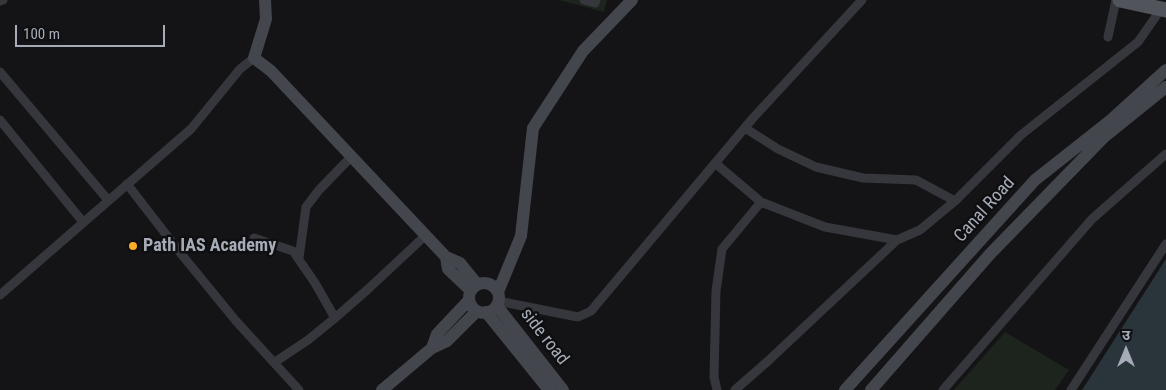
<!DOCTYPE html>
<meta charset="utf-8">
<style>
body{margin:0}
#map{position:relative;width:1166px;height:390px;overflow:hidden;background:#141416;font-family:"Roboto Condensed","Noto Sans Devanagari",sans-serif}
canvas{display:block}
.north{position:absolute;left:1101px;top:325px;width:50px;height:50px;-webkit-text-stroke:4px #0f0f11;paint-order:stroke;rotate:0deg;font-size:14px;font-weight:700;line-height:20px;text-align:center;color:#a6acb7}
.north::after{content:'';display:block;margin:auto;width:18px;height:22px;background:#a6acb7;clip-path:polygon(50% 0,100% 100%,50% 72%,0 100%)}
.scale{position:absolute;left:15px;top:25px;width:150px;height:22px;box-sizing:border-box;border:2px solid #a6acb7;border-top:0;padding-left:6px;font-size:15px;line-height:18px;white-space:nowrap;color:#a6acb7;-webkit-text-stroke:4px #0f0f11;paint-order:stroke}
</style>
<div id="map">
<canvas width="1166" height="390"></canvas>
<div class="north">उ</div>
<div class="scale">100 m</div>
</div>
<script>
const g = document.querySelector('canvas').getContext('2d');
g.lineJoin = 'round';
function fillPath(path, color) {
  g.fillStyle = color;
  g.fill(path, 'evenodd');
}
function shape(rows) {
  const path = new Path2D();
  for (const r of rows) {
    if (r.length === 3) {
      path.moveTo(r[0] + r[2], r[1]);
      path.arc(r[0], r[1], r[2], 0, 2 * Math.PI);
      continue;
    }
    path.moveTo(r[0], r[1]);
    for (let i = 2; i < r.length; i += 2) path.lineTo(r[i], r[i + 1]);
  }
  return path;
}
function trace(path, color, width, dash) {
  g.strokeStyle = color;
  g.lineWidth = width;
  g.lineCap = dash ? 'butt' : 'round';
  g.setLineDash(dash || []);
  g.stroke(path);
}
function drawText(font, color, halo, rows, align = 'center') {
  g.font = font + ' "Roboto Condensed",sans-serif';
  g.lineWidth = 5;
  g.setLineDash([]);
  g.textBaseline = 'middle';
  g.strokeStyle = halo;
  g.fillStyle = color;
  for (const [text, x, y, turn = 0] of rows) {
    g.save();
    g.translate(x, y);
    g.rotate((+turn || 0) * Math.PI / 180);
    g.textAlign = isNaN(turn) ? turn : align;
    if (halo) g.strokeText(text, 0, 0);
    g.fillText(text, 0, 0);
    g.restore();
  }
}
fillPath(shape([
 [559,0,607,0,604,12],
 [1005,332,1069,370,1055,390,954,390]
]), '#1c241d');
fillPath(shape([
 [1166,259,1166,390,1082,390]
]), '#2a343b');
trace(shape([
 [584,0,595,3,596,0],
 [0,1,3,0],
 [1108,37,1116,0],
 [0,72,108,200],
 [0,120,83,222],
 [745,128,778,149,816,167,863,178,916,180,955,201],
 [715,163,761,202,825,227,897,240],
 [127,184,182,255,236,321,299,390],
 [254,238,293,251,315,283,335,318],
 [299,258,306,207,319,190,351,157],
 [0,295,191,129,240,69,254,58],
 [498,301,578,317,591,311,753,118,862,0],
 [275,362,308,340,335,318,367,290,426,235],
 [717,390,714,377,716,291,722,249,761,202],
 [735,390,768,361,897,240,920,230,955,201,1021,135,1138,42,1161,9],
 [943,390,1092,219,1166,154],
 [1071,390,1166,244]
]), '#35373c', 9);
trace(shape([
 [265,0,266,19,254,58,271,71,446,257,460,263,477,284],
 [446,257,448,269,471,291],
 [484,298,15],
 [498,292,521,236,533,128,583,51,632,0],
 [497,306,563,390],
 [486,312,549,390],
 [432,348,437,334,469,300],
 [382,390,432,348,447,341,477,311],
 [845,390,1035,180,1111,120,1166,70],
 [871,390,990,254,1104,137,1166,87]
]), '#43464c', 12);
trace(shape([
 [1120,0,1166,10]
]), '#51545b', 15);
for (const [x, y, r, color] of [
 [133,246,5,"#f9ac2a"]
]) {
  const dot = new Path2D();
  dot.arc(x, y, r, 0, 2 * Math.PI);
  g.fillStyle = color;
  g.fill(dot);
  trace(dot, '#0f0f11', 2);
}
drawText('18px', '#a6acb7', '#0f0f11', [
 ["Canal Road",985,210,-48],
 ["side road",544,337,52]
]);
drawText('bold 18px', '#a6acb7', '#0f0f11', [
 ["Path IAS Academy",143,246]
], 'left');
</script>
